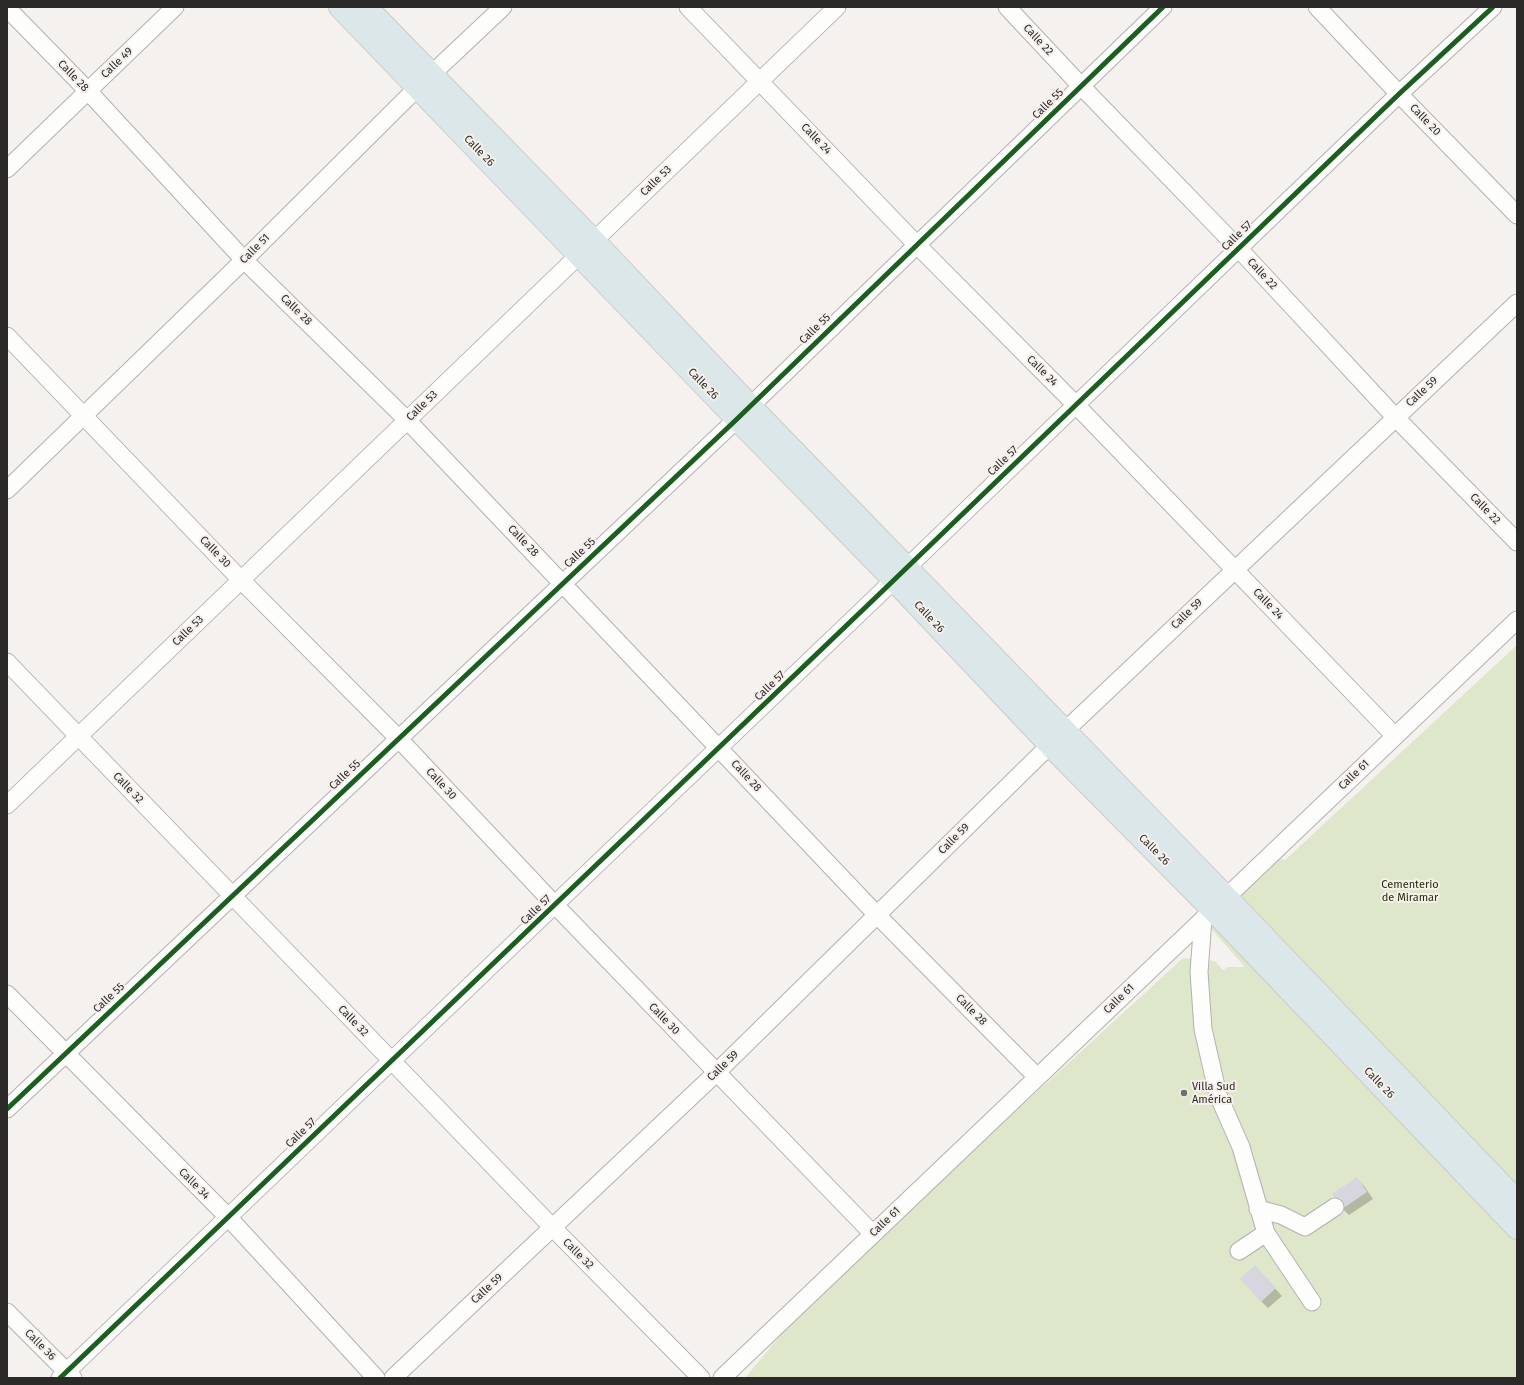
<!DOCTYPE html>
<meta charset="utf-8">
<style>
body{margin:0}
#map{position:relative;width:1524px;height:1385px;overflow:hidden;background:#f4f1ee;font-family:"Fira Sans",sans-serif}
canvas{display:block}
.frame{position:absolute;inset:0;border:8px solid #2c2a28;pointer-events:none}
</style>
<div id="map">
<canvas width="1524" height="1385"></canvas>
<div class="frame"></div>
</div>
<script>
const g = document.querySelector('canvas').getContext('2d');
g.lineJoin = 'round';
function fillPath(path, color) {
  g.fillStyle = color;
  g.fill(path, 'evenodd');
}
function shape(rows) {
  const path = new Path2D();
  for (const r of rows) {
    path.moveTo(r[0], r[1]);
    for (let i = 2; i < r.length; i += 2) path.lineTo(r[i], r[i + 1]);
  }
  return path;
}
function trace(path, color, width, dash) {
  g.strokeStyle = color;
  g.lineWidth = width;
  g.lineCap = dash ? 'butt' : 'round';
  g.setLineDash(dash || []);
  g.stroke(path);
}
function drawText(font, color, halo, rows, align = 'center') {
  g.font = font + ' "Fira Sans",sans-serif';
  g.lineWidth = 4;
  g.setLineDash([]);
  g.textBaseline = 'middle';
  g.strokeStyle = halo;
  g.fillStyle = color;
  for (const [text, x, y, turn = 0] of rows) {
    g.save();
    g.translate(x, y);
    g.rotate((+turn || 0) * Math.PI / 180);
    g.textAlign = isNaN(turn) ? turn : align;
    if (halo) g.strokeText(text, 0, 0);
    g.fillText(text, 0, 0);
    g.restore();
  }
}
fillPath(shape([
 [1517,645,1517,1191,1241,900,1240,896,1241,892,1278,858,1285,860],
 [1210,920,1517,1238,1517,1378,745,1378,818,1290,995,1121,1004,1122,1183,958,1215,961,1223,970,1228,967,1245,967,1206,923]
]), '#dfe7ca');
fillPath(shape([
 [1357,1179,1364,1186,1373,1199,1349,1215,1342,1208],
 [1262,1274,1282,1296,1268,1308,1261,1301]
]), '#0003');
fillPath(shape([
 [1357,1177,1367,1192,1342,1209,1332,1194],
 [1255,1265,1276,1288,1261,1302,1240,1279]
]), '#d7d6df');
const minor = shape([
 [688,7,917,245,1076,405,1395,736],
 [1007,7,1081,86,1239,249,1395,417,1517,542],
 [1317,7,1399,94,1517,215],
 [7,8,88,91,244,260,407,420,877,915,1037,1077],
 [7,169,175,7],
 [7,336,241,580,398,738,555,905,873,1234],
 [7,490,244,260,418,87,503,7],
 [7,662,552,1227,701,1378],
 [7,805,837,7],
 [1203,919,1199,972,1203,1029,1218,1095,1241,1147,1266,1233,1239,1251],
 [7,994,228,1217,376,1378],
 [7,1109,737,419,1163,7],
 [1258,1209,1281,1215,1305,1227,1335,1207],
 [1266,1233,1312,1302],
 [7,1312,73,1378],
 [60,1378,894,580,1399,94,1493,7],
 [393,1378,716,1073,1050,745,1517,303],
 [722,1378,1517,620]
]);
const major = shape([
 [340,7,737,419,894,580,1050,745,1213,910,1517,1228],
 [366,7,594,241,750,406,1226,897,1517,1201]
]);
trace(minor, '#b3b1af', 19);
trace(major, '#cdcbc9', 24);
trace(minor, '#fdfdfc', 17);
trace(major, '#dbe7e8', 22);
trace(shape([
 [7,1109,737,419,1163,7],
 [60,1378,894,580,1399,94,1493,7]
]), '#1b5e20', 5);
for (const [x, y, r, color] of [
 [1184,1093,4,"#72706d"]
]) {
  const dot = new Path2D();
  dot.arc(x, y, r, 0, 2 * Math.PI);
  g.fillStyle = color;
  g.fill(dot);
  trace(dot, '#f6f0ec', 1.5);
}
drawText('11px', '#2c2a28', '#f6f0ec', [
 ["Calle 22",1038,40,47],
 ["Calle 49",117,63,-44],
 ["Calle 28",73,76,46],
 ["Calle 55",1048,104,-44],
 ["Calle 20",1425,120,46],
 ["Calle 24",816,139,46],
 ["Calle 26",479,151,46],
 ["Calle 53",656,181,-44],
 ["Calle 57",1237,236,-44],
 ["Calle 51",255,249,-45],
 ["Calle 22",1262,274,47],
 ["Calle 28",296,310,44],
 ["Calle 55",815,329,-44],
 ["Calle 24",1042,371,45],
 ["Calle 26",703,384,46],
 ["Calle 59",1422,392,-43],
 ["Calle 53",422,406,-44],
 ["Calle 57",1003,461,-44],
 ["Calle 22",1485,509,46],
 ["Calle 28",523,541,46],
 ["Calle 30",215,552,46],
 ["Calle 55",580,553,-43],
 ["Calle 24",1268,604,46],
 ["Calle 59",1187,614,-44],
 ["Calle 26",929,617,47],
 ["Calle 53",188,631,-44],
 ["Calle 57",770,686,-44],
 ["Calle 55",345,775,-43],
 ["Calle 61",1354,775,-44],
 ["Calle 28",746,776,47],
 ["Calle 30",441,784,47],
 ["Calle 32",128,788,46],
 ["Calle 59",954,839,-45],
 ["Calle 26",1154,850,45],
 ["Calle 57",536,910,-44],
 ["Calle 55",109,998,-43],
 ["Calle 61",1119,999,-44],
 ["Calle 28",971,1010,45],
 ["Calle 30",664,1019,46],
 ["Calle 32",353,1021,46],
 ["Calle 59",723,1066,-44],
 ["Calle 26",1379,1083,46],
 ["Calle 57",301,1133,-44],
 ["Calle 34",194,1184,45],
 ["Calle 61",885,1222,-44],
 ["Calle 32",578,1254,45],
 ["Calle 59",487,1289,-43],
 ["Calle 36",40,1345,45]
]);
drawText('11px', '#232e02', '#f6f0ec', [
 ["Cementerio",1410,885],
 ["de Miramar",1410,898]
]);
drawText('11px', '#2c2a28', '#f6f0ec', [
 ["Villa Sud",1192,1087],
 ["América",1192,1100]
], 'left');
</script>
